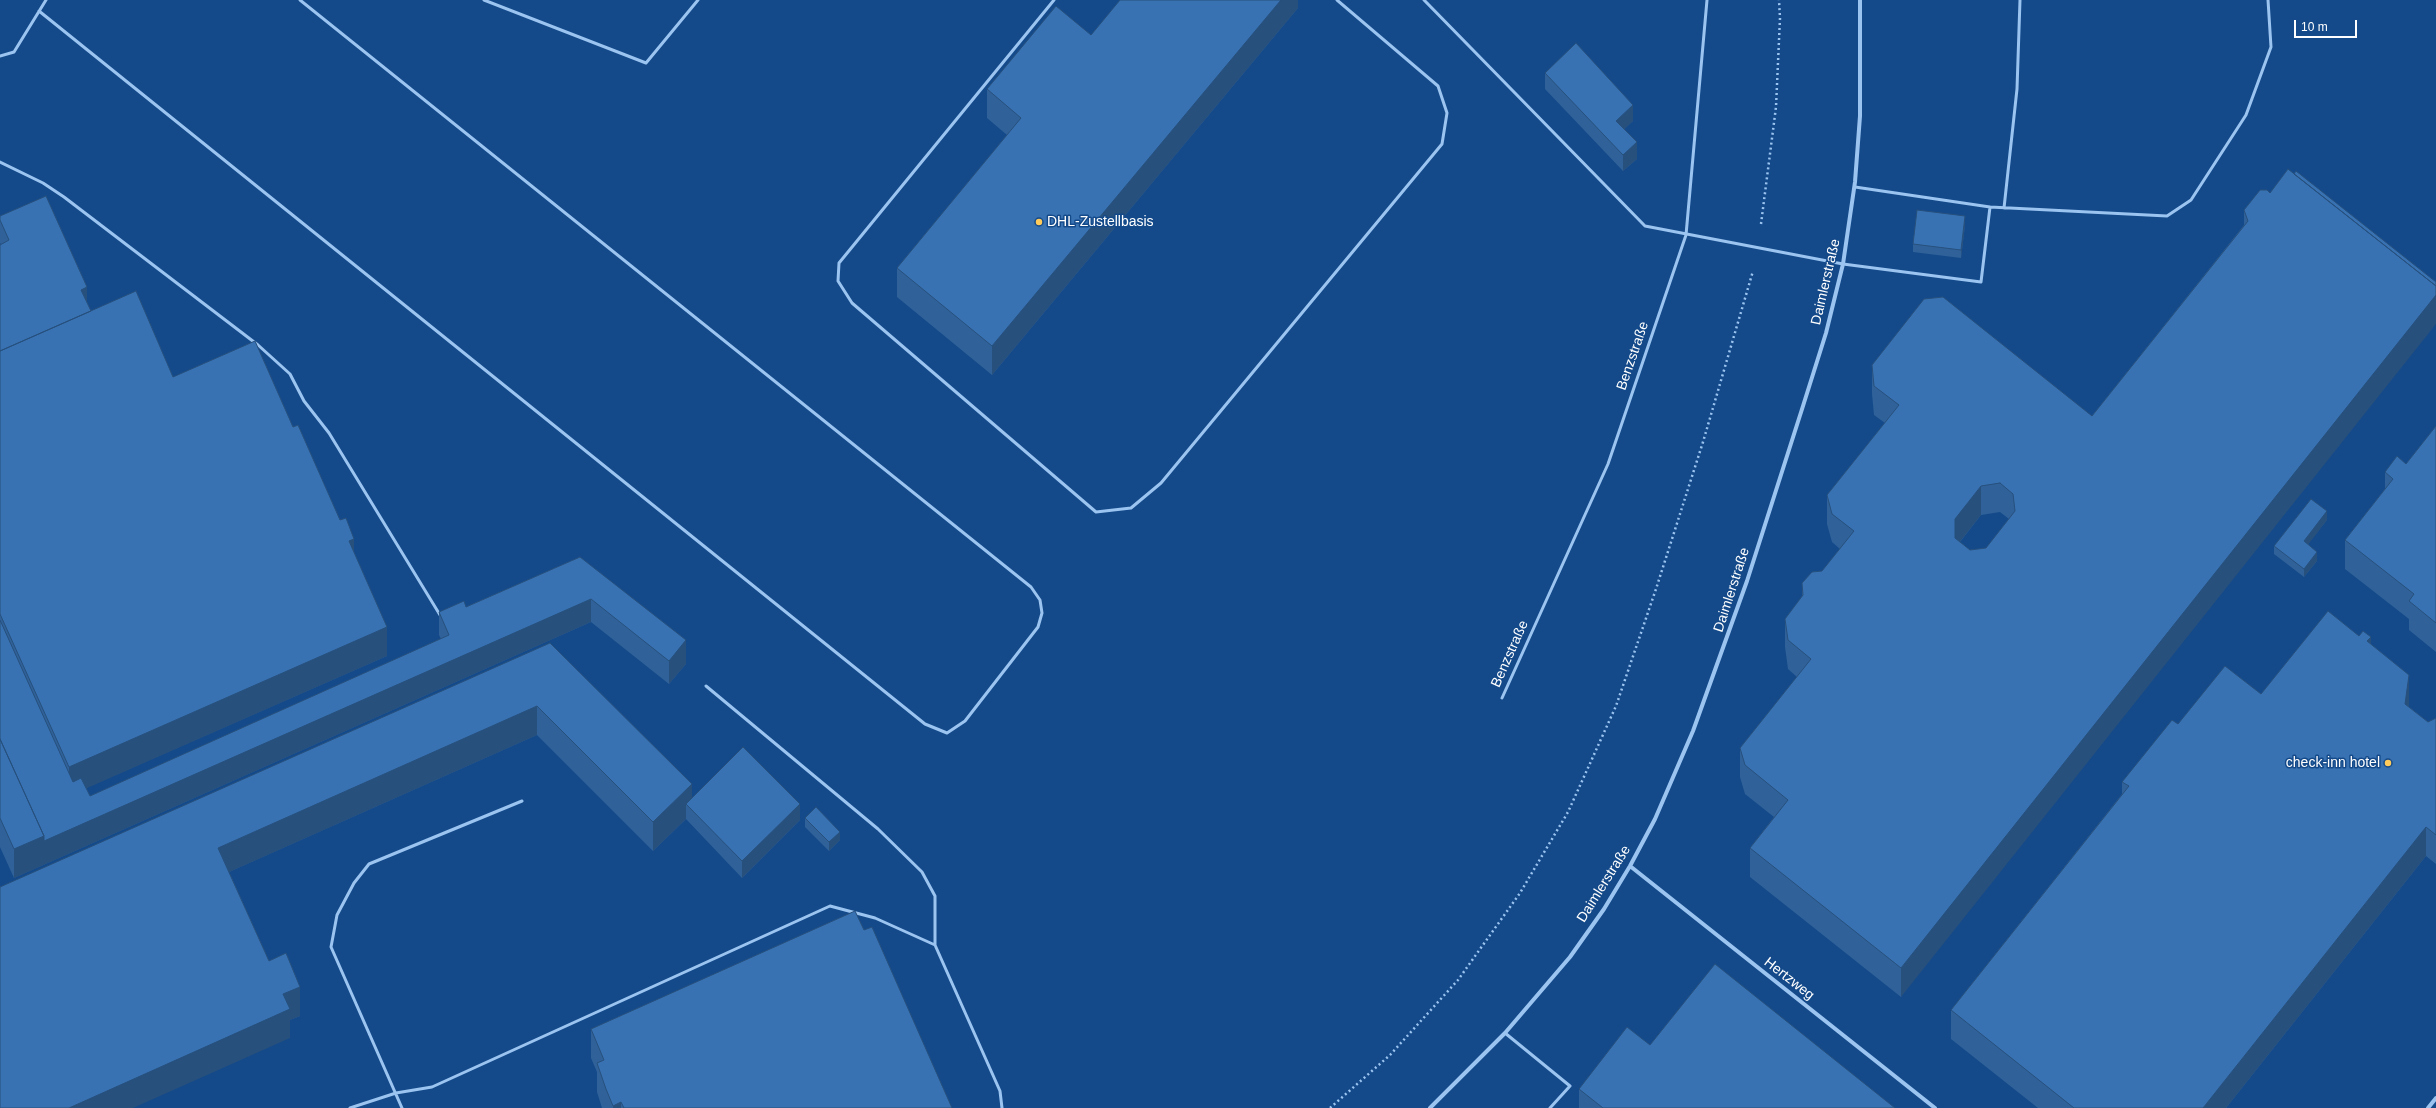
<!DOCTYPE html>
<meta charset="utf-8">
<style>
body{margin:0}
#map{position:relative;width:2436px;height:1108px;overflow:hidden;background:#144a8a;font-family:Helvetica,sans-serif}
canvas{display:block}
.scale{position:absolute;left:2294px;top:20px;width:63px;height:18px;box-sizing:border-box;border:2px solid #fff;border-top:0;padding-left:5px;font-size:12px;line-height:14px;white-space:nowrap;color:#fff;-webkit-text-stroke:3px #144a8a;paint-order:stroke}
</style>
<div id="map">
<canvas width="2436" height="1108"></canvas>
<div class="scale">10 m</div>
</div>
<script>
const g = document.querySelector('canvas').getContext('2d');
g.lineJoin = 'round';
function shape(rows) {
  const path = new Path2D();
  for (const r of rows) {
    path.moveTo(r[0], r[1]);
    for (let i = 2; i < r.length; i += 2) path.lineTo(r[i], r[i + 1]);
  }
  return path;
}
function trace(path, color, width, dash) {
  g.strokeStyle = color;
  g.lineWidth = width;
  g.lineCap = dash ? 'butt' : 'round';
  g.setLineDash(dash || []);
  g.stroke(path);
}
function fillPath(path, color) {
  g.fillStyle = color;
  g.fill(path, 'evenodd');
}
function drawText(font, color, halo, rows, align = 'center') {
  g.font = font + ' Helvetica,sans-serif';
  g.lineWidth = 3;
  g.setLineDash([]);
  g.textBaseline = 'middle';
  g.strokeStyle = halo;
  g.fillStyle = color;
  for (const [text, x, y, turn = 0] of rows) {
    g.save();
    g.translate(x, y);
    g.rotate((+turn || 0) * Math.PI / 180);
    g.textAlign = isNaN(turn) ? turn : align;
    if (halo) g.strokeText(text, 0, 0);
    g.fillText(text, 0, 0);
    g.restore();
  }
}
trace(shape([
 [1761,224,1776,107,1780,18,1779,0],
 [1330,1108,1390,1055,1458,980,1520,893,1568,812,1616,706,1656,589,1703,442,1753,271]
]), '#9bc4f0', 2.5, [2, 3]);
trace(shape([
 [484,0,646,63,698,0],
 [1054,0,839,263,838,281,852,303,1096,512,1131,508,1161,483,1442,144,1447,113,1438,86,1337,0],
 [1424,0,1645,226,1843,264,1981,282,1990,207,1855,187],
 [39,11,925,724,947,733,965,721,1038,627,1042,613,1040,600,1031,587,300,0],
 [0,56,14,52,46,0],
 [0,162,43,183,64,197,258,345,290,374,304,401,329,433,440,615],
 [1990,207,2167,216,2191,200,2246,115,2271,47,2268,0],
 [2004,208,2017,89,2020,0],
 [706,686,878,829,922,872,935,896,935,945,1000,1091,1002,1108],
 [1502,698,1608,464,1686,235,1707,0],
 [1505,1033,1570,1086,1550,1108],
 [350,1108,396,1093,432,1087,830,906,875,918,935,945],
 [402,1108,331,947,337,915,354,883,369,864,522,801]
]), '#9bc4f0', 3);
trace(shape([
 [1630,866,1935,1108],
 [1430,1108,1505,1033,1570,957,1604,909,1630,866,1655,819,1693,731,1747,581,1803,406,1826,333,1843,264,1855,182,1860,116,1860,0],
 [2428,1108,2436,1098]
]), '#9bc4f0', 4);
fillPath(shape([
 [1298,0,1298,8,992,375,897,297,897,268,1007,135,987,118,987,89,1091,35],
 [1545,73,1633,121,1624,129,1637,159,1623,171,1545,89],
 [2267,190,1901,997,1750,877,1750,848,1774,817,1745,794,1740,777,1740,748,1797,677,1788,669,1785,647,1785,619,1802,597,1802,583,1822,571,1840,549,1832,542,1827,524,1827,495,1885,423,1874,415,1872,394,1872,365,2092,416,2244,225,2244,210],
 [2000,512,2009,519,1986,548,1970,550,1960,542,1981,515],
 [0,216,87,302,91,311,173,377,293,427,354,553,387,656,86,788,90,796,441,639,439,635,439,612,466,607,580,557,686,664,669,684,591,622,14,878,0,847,0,244,1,244,0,243],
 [1965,225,1961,258,1913,252,1913,244],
 [2436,426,2436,652,2409,630,2409,619,2345,569,2345,540,2385,489,2385,472,2406,464],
 [2327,520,2308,544,2317,561,2304,577,2274,554,2274,546],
 [2359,636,2371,645,2409,704,2408,706,2428,722,2436,718,2436,864,2426,856,2226,1108,2038,1108,1951,1039,1951,1010,2122,794,2122,782,2178,724,2261,694],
 [550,643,692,798,800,820,742,878,686,819,653,851,537,735,229,872,269,961,300,1016,290,1020,290,1038,0,887],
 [805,818,840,840,829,851,805,827],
 [864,930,952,1108,602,1108,597,1092,597,1072,591,1058,591,1029],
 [1650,1045,1895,1108,1579,1108,1579,1089]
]), '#306299');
fillPath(shape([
 [1281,0,1298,0,1298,8,992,375,992,346],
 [1633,105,1633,121,1616,137,1616,121],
 [1637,142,1637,159,1623,171,1623,155],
 [1965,216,1965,225,1961,258,1961,250],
 [87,287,87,310,81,290],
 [2436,291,2436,324,1901,997,1901,968],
 [1981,486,1981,515,1955,548,1955,519],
 [2327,511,2327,520,2304,550,2304,541],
 [354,539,354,568,349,541],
 [2317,552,2317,561,2304,577,2304,569],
 [591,599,591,622,14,878,14,849,44,836],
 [387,627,387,656,69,796,69,767],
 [2371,637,2371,665,2367,641],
 [686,640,686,664,669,684,669,661],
 [2409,675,2409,704,2405,732,2405,704],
 [537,706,537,735,218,877,218,848],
 [692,784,692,810,686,804,686,819,653,851,653,822],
 [800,804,800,820,742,878,742,861],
 [2426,827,2426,856,2226,1108,2203,1108],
 [840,832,840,840,829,851,829,842],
 [300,987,300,1016,290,1020,290,1038,133,1108,69,1108,283,994],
 [621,1102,621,1108,613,1108,613,1106]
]), '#27507d');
const building = shape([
 [1120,0,1281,0,992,346,897,268,1021,118,987,89,1056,6,1091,35,1120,0],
 [1576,43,1633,105,1616,121,1637,142,1623,155,1545,73,1576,43],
 [2288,169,2436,286,2436,295,1901,968,1750,848,1788,800,1745,765,1740,748,1811,659,1788,640,1785,619,1803,595,1802,583,1812,572,1822,571,1854,531,1832,514,1827,495,1899,405,1874,386,1872,365,1924,299,1943,297,2092,416,2248,221,2244,210,2260,190,2267,190,2270,193,2288,169],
 [2000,483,2013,494,2015,511,1986,548,1970,550,1955,538,1955,519,1981,486,2000,483],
 [2296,171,2436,282,2436,286,2294,174,2296,171],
 [46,196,87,287,81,290,91,311,0,351,0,245,9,240,0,220,0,216,46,196],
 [1917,210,1965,216,1961,250,1913,244,1917,210],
 [136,291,173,377,255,341,293,427,298,425,340,520,346,518,354,539,349,541,387,627,69,767,0,614,0,351,136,291],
 [2436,426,2436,623,2409,601,2414,594,2345,540,2393,479,2385,472,2397,456,2406,464,2436,426],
 [2311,499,2327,511,2304,541,2317,552,2304,569,2274,546,2311,499],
 [580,557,686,640,669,661,591,599,44,841,44,836,0,739,0,620,73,782,81,778,90,796,449,635,439,612,464,601,466,607,580,557],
 [2328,611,2359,636,2363,631,2371,637,2367,641,2409,675,2405,704,2428,722,2436,718,2436,835,2426,827,2203,1108,2074,1108,1951,1010,2129,786,2122,782,2172,720,2178,724,2225,666,2261,694,2328,611],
 [550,643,692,784,653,822,537,706,218,848,269,961,286,953,300,987,283,994,290,1009,69,1108,0,1108,0,887,550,643],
 [0,739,44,836,14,849,0,818,0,739],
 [743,747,800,804,742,861,686,804,743,747],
 [816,807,840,832,829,842,805,818,816,807],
 [855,911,864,930,872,927,952,1108,624,1108,621,1102,613,1106,606,1089,597,1063,604,1060,591,1029,855,911],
 [1715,964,1895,1108,1603,1108,1579,1089,1627,1027,1650,1045,1715,964]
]);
fillPath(building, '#3872b2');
trace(building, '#27507d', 1);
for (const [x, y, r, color] of [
 [1039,222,4,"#ffcb5a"],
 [2388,763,4,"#ffcb5a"]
]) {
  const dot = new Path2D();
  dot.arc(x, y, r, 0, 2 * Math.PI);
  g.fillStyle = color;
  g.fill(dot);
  trace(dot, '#144a8a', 1.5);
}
drawText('14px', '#fff', '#144a8a', [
 ["DHL-Zustellbasis",1047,222],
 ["check-inn hotel",2380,763,"right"]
], 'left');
drawText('14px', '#fff', '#144a8a', [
 ["Daimlerstraße",1826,282,-77],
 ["Benzstraße",1633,356,-71],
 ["Daimlerstraße",1732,590,-72],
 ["Benzstraße",1510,654,-66],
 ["Daimlerstraße",1604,884,-58],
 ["Hertzweg",1789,979,38]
]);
</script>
